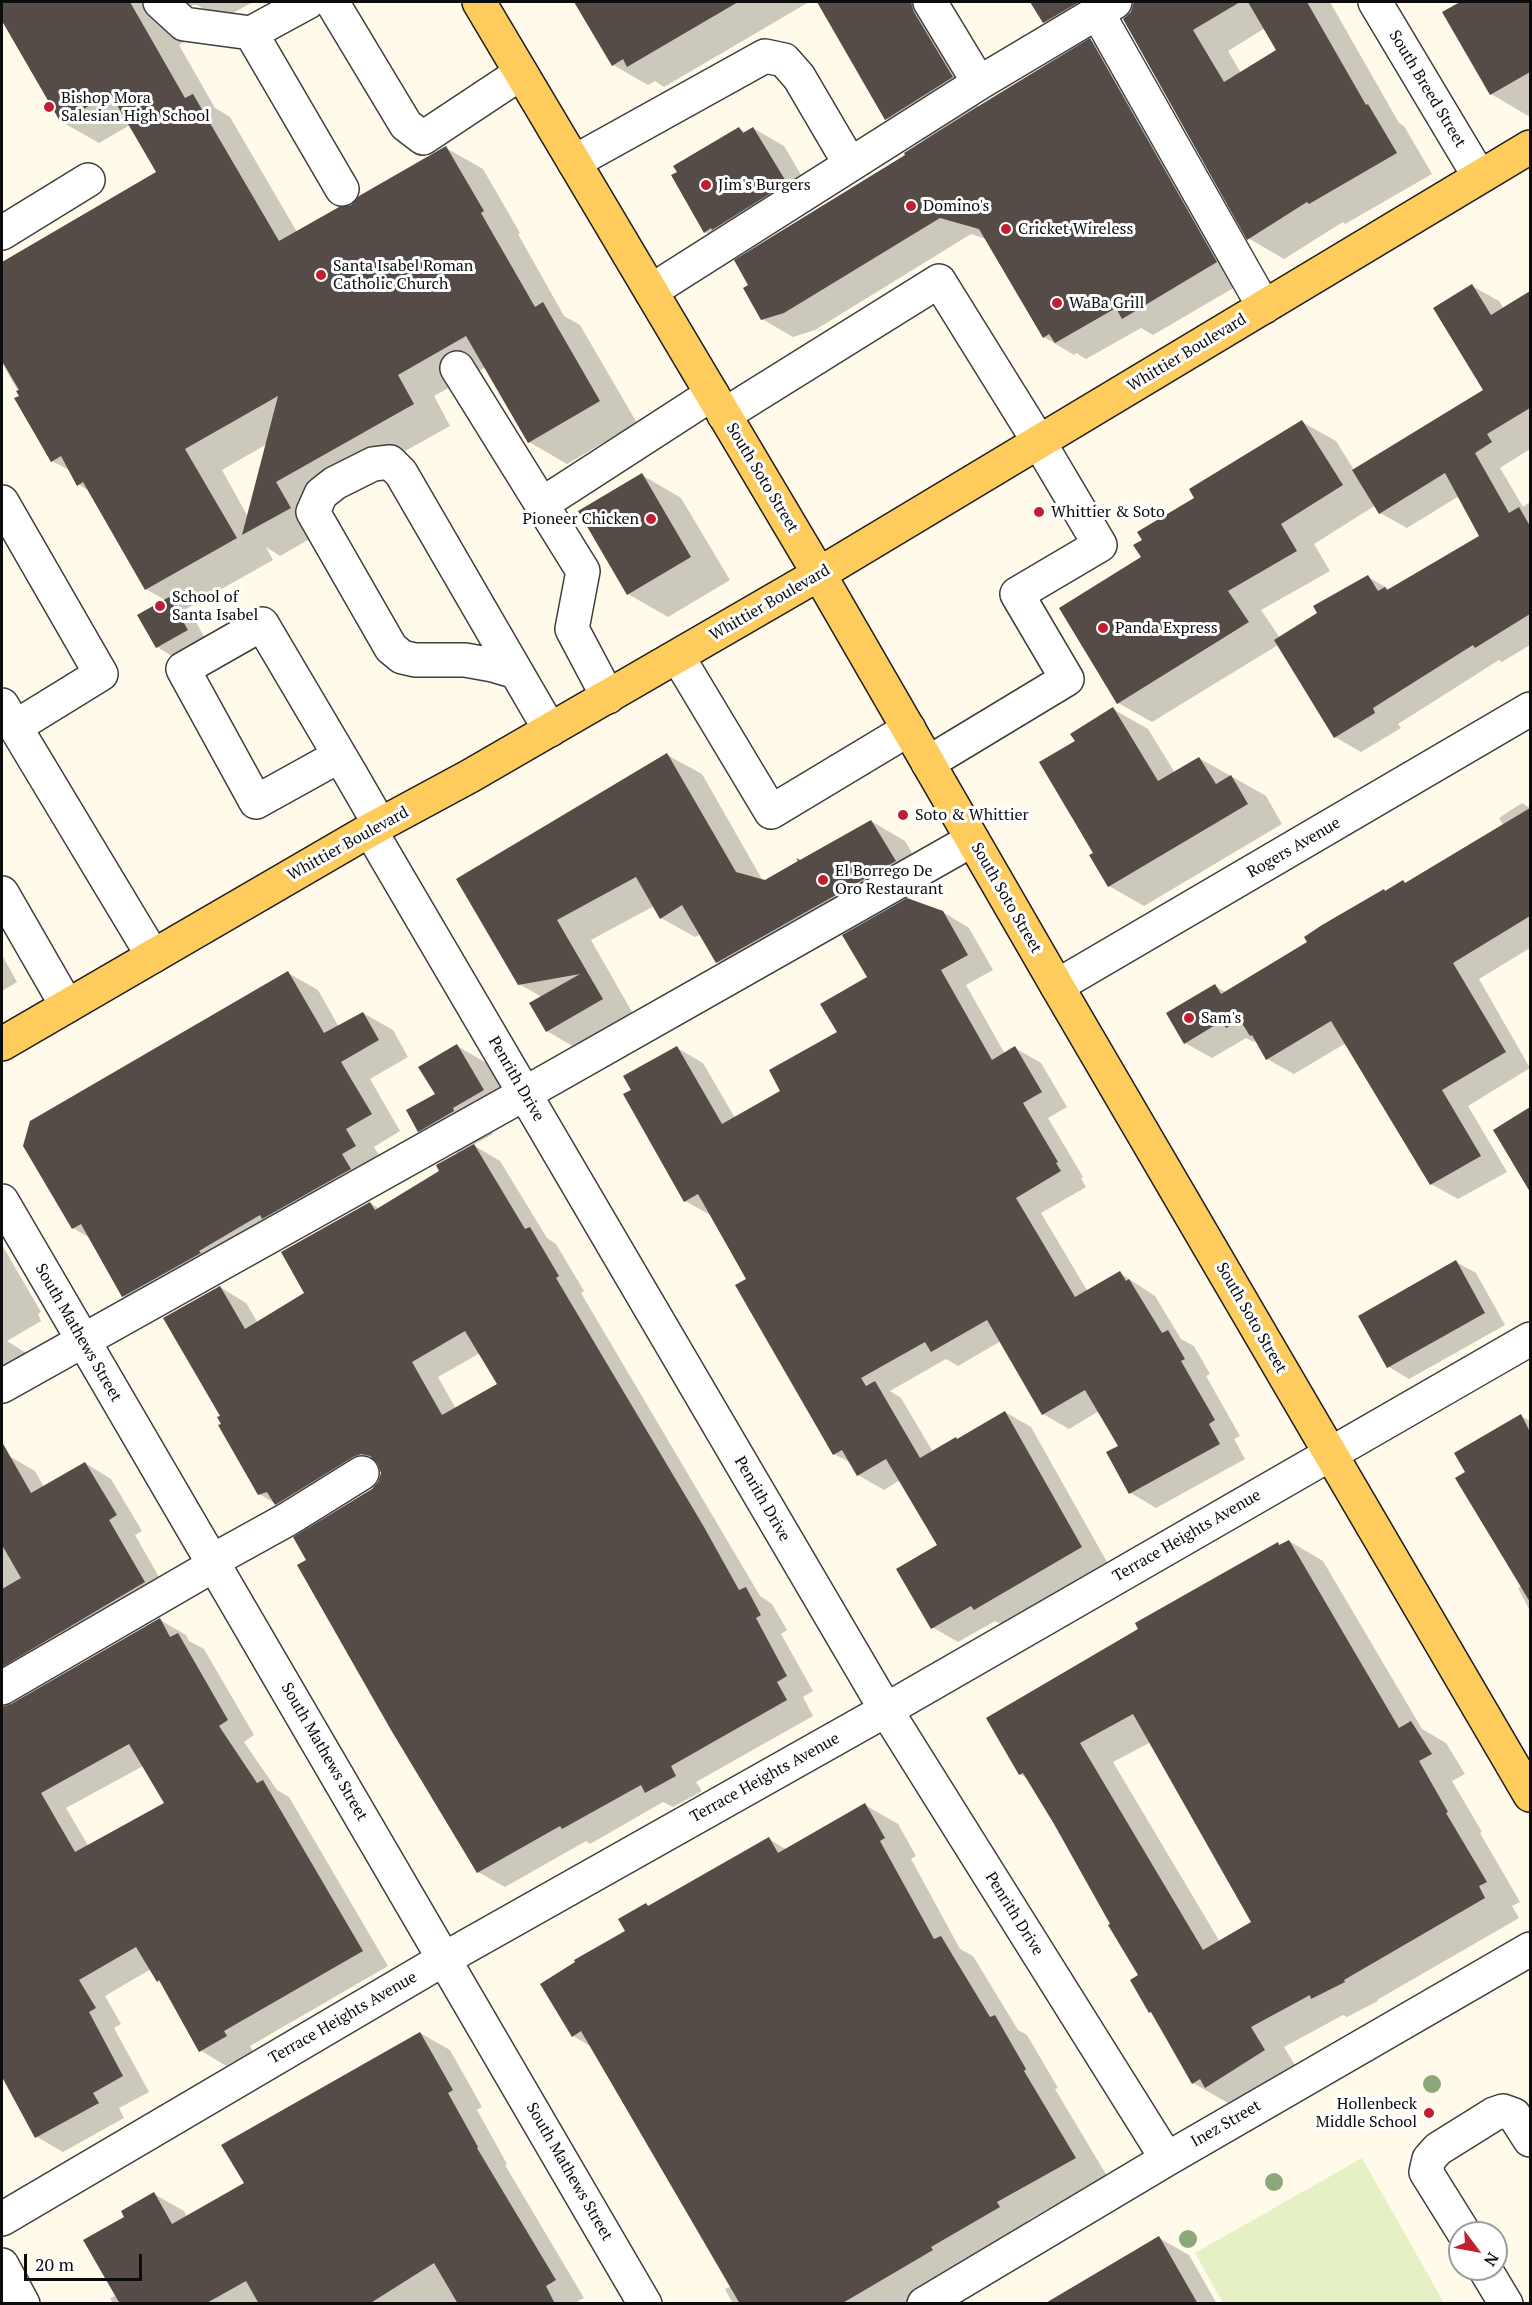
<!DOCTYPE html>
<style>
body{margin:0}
#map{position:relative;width:1532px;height:2305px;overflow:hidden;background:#fffaea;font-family:"PT Serif",serif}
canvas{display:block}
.frame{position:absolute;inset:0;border:3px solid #0c0c0c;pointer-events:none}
.north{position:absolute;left:1448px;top:2221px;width:60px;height:60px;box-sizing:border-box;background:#fff;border:2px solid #9e9e9e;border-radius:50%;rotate:122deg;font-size:16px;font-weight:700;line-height:24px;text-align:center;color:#0c0c0c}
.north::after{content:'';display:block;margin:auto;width:21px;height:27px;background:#c01f31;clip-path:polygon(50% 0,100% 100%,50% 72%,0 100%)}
.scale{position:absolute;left:24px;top:2254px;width:118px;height:27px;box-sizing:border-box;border:3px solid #0c0c0c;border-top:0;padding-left:8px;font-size:18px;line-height:21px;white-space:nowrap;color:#0c0c0c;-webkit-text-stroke:4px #fff;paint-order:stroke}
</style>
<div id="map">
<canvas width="1532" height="2305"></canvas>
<div class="frame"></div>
<div class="north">N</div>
<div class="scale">20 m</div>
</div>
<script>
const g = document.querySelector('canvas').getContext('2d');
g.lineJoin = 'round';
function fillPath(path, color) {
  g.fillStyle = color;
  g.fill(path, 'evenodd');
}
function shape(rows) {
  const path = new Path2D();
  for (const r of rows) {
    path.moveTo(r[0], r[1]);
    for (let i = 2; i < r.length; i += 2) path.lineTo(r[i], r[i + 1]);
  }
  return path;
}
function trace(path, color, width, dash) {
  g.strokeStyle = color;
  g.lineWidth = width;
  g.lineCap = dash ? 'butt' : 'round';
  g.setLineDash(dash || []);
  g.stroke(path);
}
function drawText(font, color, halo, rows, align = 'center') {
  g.font = font + ' "PT Serif",serif';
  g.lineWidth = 6;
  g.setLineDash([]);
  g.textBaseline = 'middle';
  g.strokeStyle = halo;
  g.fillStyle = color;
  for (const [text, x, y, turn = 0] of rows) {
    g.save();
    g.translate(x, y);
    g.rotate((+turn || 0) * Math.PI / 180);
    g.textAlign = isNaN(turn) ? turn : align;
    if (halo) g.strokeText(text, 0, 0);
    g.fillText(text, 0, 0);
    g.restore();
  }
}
fillPath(shape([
 [1362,2158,1444,2303,1223,2303,1195,2253]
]), '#e5f1c5');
fillPath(shape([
 [2,2,253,2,222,19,197,5,193,5,183,11,186,40,179,45,215,108,230,117,297,232,352,207,446,148,483,169,520,233,518,234,564,316,580,325,637,423,567,464,529,442,486,367,434,396,450,426,312,503,327,529,280,556,266,547,273,560,186,609,190,611,207,642,177,659,157,647,167,601,146,589,89,491,78,484,71,471,52,461,21,396,2,363,2,264,158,173,130,125,99,143,62,122,2,18],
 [267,444,248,517,222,470],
 [576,2,809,2,664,87,655,81,648,85,613,65],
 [819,2,934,2,949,34,988,98,977,105,979,107,1090,40,1121,58,1247,280,1153,335,1141,328,1086,359,1076,353,1074,355,1044,337,986,239,971,234,815,330,793,337,762,319,907,155,925,141,887,119],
 [1032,2,1330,2,1399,123,1404,126,1432,174,1345,224,1343,222,1284,259,1248,238,1129,13,1079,43,1044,22],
 [1265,28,1278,50,1241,73,1228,51],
 [1463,2,1530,2,1530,117,1491,94,1444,13],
 [753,128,784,146,816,200,736,249,705,232,739,129,746,132],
 [1472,286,1499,301,1504,309,1530,293,1530,449,1500,468,1523,507,1530,502,1530,645,1502,662,1499,660,1398,724,1401,728,1361,752,1335,737,1278,645,1152,722,1118,703,1143,558,1196,499,1302,422,1336,441,1354,470,1485,390],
 [1459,496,1481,536,1391,590,1368,577,1319,614,1280,638,1261,610,1330,571,1314,544,1376,505,1380,513,1407,528],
 [642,475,681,498,730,580,668,617,628,594],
 [1113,709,1148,729,1175,773,1199,758,1266,796,1282,824,1144,906,1109,886,1095,853,1077,742],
 [667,755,702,774,763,881,871,821,905,841,929,881,752,982,717,962,701,934,695,937,661,918,654,906,591,940,636,1019,581,1051,547,1031,542,997,519,984,458,880],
 [1522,803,1530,808,1530,948,1479,979,1530,1068,1468,1106,1507,1172,1458,1199,1431,1184,1346,1043,1294,1074,1267,1059,1257,1041,1254,1042,1246,1038,1212,1058,1185,1043,1215,986,1227,993,1386,892,1403,882,1407,884,1504,826,1499,818],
 [943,912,969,928,993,970,966,985,1005,1054,1015,1048,1041,1063,1067,1107,1048,1118,1083,1177,1081,1178,1086,1187,1041,1213,1088,1292,1120,1273,1155,1296,1181,1339,1194,1346,1210,1374,1206,1376,1240,1436,1234,1439,1245,1459,1156,1508,1131,1493,1108,1453,1120,1446,1099,1411,1069,1429,1043,1414,1001,1341,958,1366,946,1359,890,1391,901,1398,933,1452,958,1440,1005,1412,1031,1427,1107,1562,1001,1624,995,1621,958,1642,932,1627,939,1546,900,1480,884,1490,858,1475,851,1463,834,1454,748,1279,712,1216,685,1201,633,1090,677,1048,703,1063,735,1118,782,1091,839,1033,869,978],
 [2,955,17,982,2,991],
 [288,973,318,990,339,1027,363,1013,393,1030,408,1057,370,1079,400,1131,374,1147,384,1163,153,1313,123,1296,90,1238,73,1228],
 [457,1046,497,1069,523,1113,491,1131,493,1134,473,1145,500,1161,547,1238,556,1244,584,1291,581,1293,760,1596,772,1604,787,1630,781,1634,813,1691,803,1697,813,1716,696,1782,702,1791,673,1807,663,1802,590,1844,586,1841,505,1887,478,1872,308,1560,380,1483,382,1471,302,1519,259,1494,223,1424,222,1417,220,1287,246,1303,258,1323,306,1294,370,1203,380,1209,441,1172,459,1154,419,1131],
 [480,1353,499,1384,456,1409,438,1377],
 [1530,1109,1530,1189,1495,1131],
 [2,1245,41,1312,38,1314,41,1321,7,1341,26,1353,38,1374,2,1399],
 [1456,1262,1476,1273,1505,1325,1409,1379,1389,1367,1360,1316],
 [1521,1416,1530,1421,1530,1611,1518,1588,1522,1586,1467,1472],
 [9,1456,35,1471,44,1487,85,1463,111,1479,142,1531,135,1535,171,1598,12,1694,10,1706,160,1620,186,1635,189,1641,204,1649,254,1735,244,1742,277,1790,289,1797,388,1966,250,2046,253,2051,226,2066,200,2050,162,1983,158,1981,151,1969,105,1996,121,2024,114,2028,149,2092,119,2108,124,2118,63,2152,37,2137,2,2074,2,1460],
 [143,1766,166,1804,89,1847,66,1808],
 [1289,1541,1323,1561,1422,1729,1446,1743,1465,1774,1452,1781,1482,1832,1480,1833,1520,1902,1512,1906,1519,1918,1377,2000,1378,2001,1347,2017,1343,2015,1284,2047,1298,2070,1241,2106,1231,2101,1228,2103,1193,2083,1132,1980,1140,1976,1112,1925,1055,1823,1028,1779,1020,1774,1140,1630,1278,1544,1281,1546],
 [1151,1742,1253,1923,1220,1942,1113,1762],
 [865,1805,898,1824,916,1856,911,1859,960,1949,973,1956,1018,2030,1027,2035,1058,2088,1055,2089,1107,2176,1028,2220,1031,2226,964,2269,904,2304,733,2304,725,2289,732,2286,592,2047,573,2036,627,1932,646,1904,650,1907,769,1839,787,1850],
 [420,2033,450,2050,482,2107,477,2110,507,2164,505,2165,584,2298,578,2301,579,2304,113,2304,110,2298,117,2295,126,2218,154,2194,184,2211,187,2217,246,2183],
 [1159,2238,1189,2255,1217,2304,1047,2304]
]), '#0003');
fillPath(shape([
 [2,2,130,2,185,98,193,94,279,241,339,207,351,205,359,196,446,146,484,211,481,213,535,307,543,302,600,401,528,443,466,336,398,375,414,404,276,482,291,508,242,535,278,396,185,449,237,538,145,590,83,482,77,486,61,456,51,462,14,398,19,396,16,391,19,390,2,361,2,262,156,172,110,93,61,123,2,21],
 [574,2,738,2,627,67,623,59,612,66],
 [817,2,911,2,914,12,953,77,885,120],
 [1030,2,1079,2,1043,23],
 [1134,2,1240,2,1193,30,1224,82,1276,50,1248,2,1307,2,1366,105,1368,104,1397,153,1309,204,1307,202,1247,240,1123,19,1131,12],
 [1460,2,1530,2,1530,72,1490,95,1442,12],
 [1090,38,1217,262,1122,319,1116,308,1055,343,1049,334,1043,338,979,229,940,218,784,313,761,320,743,288,748,285,734,260,905,155,904,153,977,107],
 [739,127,743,133,753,127,787,183,712,230,711,228,704,233,671,175,677,172,673,166],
 [1472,284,1491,315,1530,291,1530,408,1487,434,1492,442,1475,453,1509,513,1519,507,1530,526,1530,614,1475,648,1473,645,1373,708,1375,713,1334,738,1274,640,1317,613,1313,606,1368,575,1378,591,1385,587,1387,590,1479,536,1445,473,1379,514,1352,470,1483,390,1433,308],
 [1302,420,1343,485,1281,524,1297,551,1228,591,1249,622,1117,704,1059,608,1141,557,1133,545,1142,540,1137,532,1194,498,1189,489],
 [642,473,691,557,627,595,578,511],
 [169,597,188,630,156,648,137,615],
 [1113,707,1158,781,1199,757,1216,784,1231,775,1248,804,1108,887,1089,855,1093,853,1039,762,1075,741,1070,734],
 [667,753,736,872,765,880,798,861,796,858,800,860,871,820,896,861,716,963,682,905,660,919,636,877,557,920,603,999,546,1032,529,1003,580,974,518,985,456,879],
 [1530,808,1530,916,1453,963,1506,1052,1442,1090,1481,1156,1430,1185,1331,1021,1266,1060,1252,1035,1250,1036,1240,1020,1226,1028,1222,1021,1184,1044,1166,1013,1215,984,1221,994,1307,942,1304,937,1322,925,1384,889,1385,891,1403,880,1405,883],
 [907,898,943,911,968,955,941,970,992,1060,1015,1046,1042,1092,1023,1103,1058,1162,1056,1163,1061,1171,1016,1198,1075,1297,1120,1271,1126,1281,1129,1279,1162,1333,1168,1330,1185,1359,1181,1361,1215,1420,1209,1424,1220,1444,1129,1494,1106,1452,1118,1446,1085,1390,1042,1415,987,1320,931,1352,925,1342,861,1378,866,1386,875,1381,920,1458,956,1437,957,1439,1005,1411,1082,1547,974,1610,971,1606,931,1629,896,1569,937,1545,886,1459,857,1476,842,1450,833,1455,735,1285,746,1279,698,1194,684,1202,623,1094,631,1090,623,1076,677,1046,722,1124,780,1091,769,1070,837,1032,820,1004,867,977,842,935],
 [288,971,324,1033,363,1012,379,1040,341,1062,372,1114,346,1129,356,1146,342,1154,351,1169,262,1219,260,1215,199,1251,201,1253,122,1297,81,1224,72,1229,23,1146,30,1121],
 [457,1044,484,1090,453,1108,454,1111,418,1132,406,1110,435,1094,418,1067],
 [1530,1107,1530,1192,1493,1130],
 [474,1144,525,1229,530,1227,559,1276,556,1278,704,1527,739,1590,746,1587,761,1615,756,1618,787,1676,777,1682,787,1700,671,1766,676,1776,645,1793,641,1785,562,1829,560,1826,477,1873,391,1730,297,1565,306,1560,293,1537,372,1489,378,1482,381,1473,378,1464,370,1456,361,1454,353,1457,275,1505,267,1492,258,1495,218,1425,221,1424,217,1417,220,1416,163,1318,220,1286,245,1329,304,1293,281,1252,370,1202,375,1210,439,1171,436,1165],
 [465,1331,497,1384,442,1415,412,1362],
 [1456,1260,1485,1313,1387,1368,1358,1316],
 [1521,1414,1530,1432,1530,1602,1455,1478,1465,1472,1454,1453],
 [2,1442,31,1493,85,1462,117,1515,109,1520,145,1582,2,1667,2,1589,21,1578,2,1545],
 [1289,1540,1399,1728,1411,1721,1432,1754,1419,1761,1448,1812,1446,1813,1487,1882,1479,1886,1485,1898,1344,1980,1345,1982,1311,1999,1310,1995,1251,2027,1265,2050,1205,2088,1200,2079,1192,2084,1151,2012,1149,2013,1130,1980,1138,1975,1108,1925,1110,1924,1054,1824,1023,1773,1019,1775,986,1718,1138,1629,1135,1623,1278,1542,1279,1545],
 [1133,1714,1251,1922,1203,1950,1080,1743],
 [160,1618,170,1637,178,1633,228,1720,219,1726,257,1783,263,1780,363,1951,224,2031,227,2036,199,2052,159,1980,157,1982,136,1947,79,1980,96,2008,89,2012,123,2076,93,2093,99,2103,35,2138,2,2077,2,1707,11,1704],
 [129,1744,164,1803,75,1852,41,1793],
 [865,1803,885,1838,880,1841,934,1939,941,1936,990,2017,995,2015,1026,2069,1024,2071,1076,2158,997,2202,1000,2207,931,2247,933,2250,841,2304,740,2304,581,2031,572,2037,540,1984,575,1962,574,1960,625,1931,618,1919,646,1903,648,1906,769,1837,778,1853],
 [420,2032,453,2090,448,2093,478,2147,477,2148,556,2280,546,2286,555,2304,458,2304,434,2263,369,2304,259,2304,246,2281,205,2304,120,2304,83,2240,124,2217,121,2211,154,2192,172,2224,244,2183,221,2145],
 [1159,2236,1198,2304,1044,2304]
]), '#554c48');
const minor = shape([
 [160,2,184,24,251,33,308,2],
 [332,2,406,125,423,138,521,73],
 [930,2,979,83],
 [1375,2,1479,176],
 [1097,12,1264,307],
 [251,33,342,189],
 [574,162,765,56,784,60,799,77,850,164],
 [2,233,88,180],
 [651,291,979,83,1115,2],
 [457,368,583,571,572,629,608,697],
 [724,415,939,281,1039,442,1100,545,1017,594,1067,679,928,763],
 [2,502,101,674,15,727],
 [542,504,712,394],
 [678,657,771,812,909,729],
 [516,672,493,665,465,660,415,660,402,657,391,648,313,512,321,494,335,483,373,464,390,462,401,473,550,730],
 [2,705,153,956],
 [339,756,256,802,183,669,262,624,350,773,380,825],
 [370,830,886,1710,1167,2159],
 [2,893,67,1006],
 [1057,986,1530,709],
 [2,1201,645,2304],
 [2,1386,524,1094,972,840],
 [212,1561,288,1519,362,1473],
 [2,1688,214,1565],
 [2,2219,444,1959,886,1710,1530,1339],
 [1464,2233,1426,2172,1429,2159,1438,2149,1494,2114,1503,2111,1514,2115,1530,2140],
 [2,2265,23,2304],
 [1485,2269,1506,2304],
 [924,2304,1167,2159,1530,1949]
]);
const major = shape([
 [479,2,819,574,1057,986,1530,1795],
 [2,1044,370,830,470,776,819,574,1530,147]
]);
trace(minor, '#3f3f3f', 36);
trace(major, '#1d1d1d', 36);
trace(minor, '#fff', 33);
trace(major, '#fdcc5c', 33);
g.fillStyle = '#8da878';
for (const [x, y] of [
 [1432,2084],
 [1274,2182],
 [1188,2239]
]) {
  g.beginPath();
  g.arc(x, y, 9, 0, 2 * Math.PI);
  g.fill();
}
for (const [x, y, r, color] of [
 [49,107,6,"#c01f31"],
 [706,185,6,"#c01f31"],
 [911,206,6,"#c01f31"],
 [1006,229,6,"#c01f31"],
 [321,275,6,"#c01f31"],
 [1057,303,6,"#c01f31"],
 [1039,512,6,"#c01f31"],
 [651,519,6,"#c01f31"],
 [160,606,6,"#c01f31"],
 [1103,628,6,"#c01f31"],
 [903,815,6,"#c01f31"],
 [823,880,6,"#c01f31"],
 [1189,1018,6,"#c01f31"],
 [1429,2113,6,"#c01f31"]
]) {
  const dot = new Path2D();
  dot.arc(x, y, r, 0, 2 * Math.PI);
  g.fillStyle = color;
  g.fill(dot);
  trace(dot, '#fff', 2);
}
drawText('16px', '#0c0c0c', '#fff', [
 ["South Breed Street",1427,89,59],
 ["Whittier Boulevard",1187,353,-31],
 ["South Soto Street",762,478,59],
 ["Whittier Boulevard",770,603,-30],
 ["Whittier Boulevard",348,844,-29],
 ["Rogers Avenue",1294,848,-30],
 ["South Soto Street",1006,898,60],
 ["Penrith Drive",516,1079,60],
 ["South Soto Street",1251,1318,60],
 ["South Mathews Street",78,1333,60],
 ["Penrith Drive",762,1499,60],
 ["Terrace Heights Avenue",1187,1536,-30],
 ["South Mathews Street",324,1752,60],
 ["Terrace Heights Avenue",765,1778,-29],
 ["Penrith Drive",1014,1914,58],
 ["Terrace Heights Avenue",343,2018,-30],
 ["Inez Street",1226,2124,-30],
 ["South Mathews Street",569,2172,60]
]);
drawText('16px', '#0c0c0c', '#fff', [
 ["Bishop Mora",61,98],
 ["Salesian High School",61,116],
 ["Jim's Burgers",718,185],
 ["Domino's",923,206],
 ["Cricket Wireless",1018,229],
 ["Santa Isabel Roman",333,266],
 ["Catholic Church",333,284],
 ["WaBa Grill",1069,303],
 ["Whittier & Soto",1051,512],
 ["Pioneer Chicken",639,519,"right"],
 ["School of",172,597],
 ["Santa Isabel",172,615],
 ["Panda Express",1115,628],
 ["Soto & Whittier",915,815],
 ["El Borrego De",835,871],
 ["Oro Restaurant",835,889],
 ["Sam's",1201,1018],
 ["Hollenbeck",1417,2104,"right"],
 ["Middle School",1417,2122,"right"]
], 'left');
</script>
